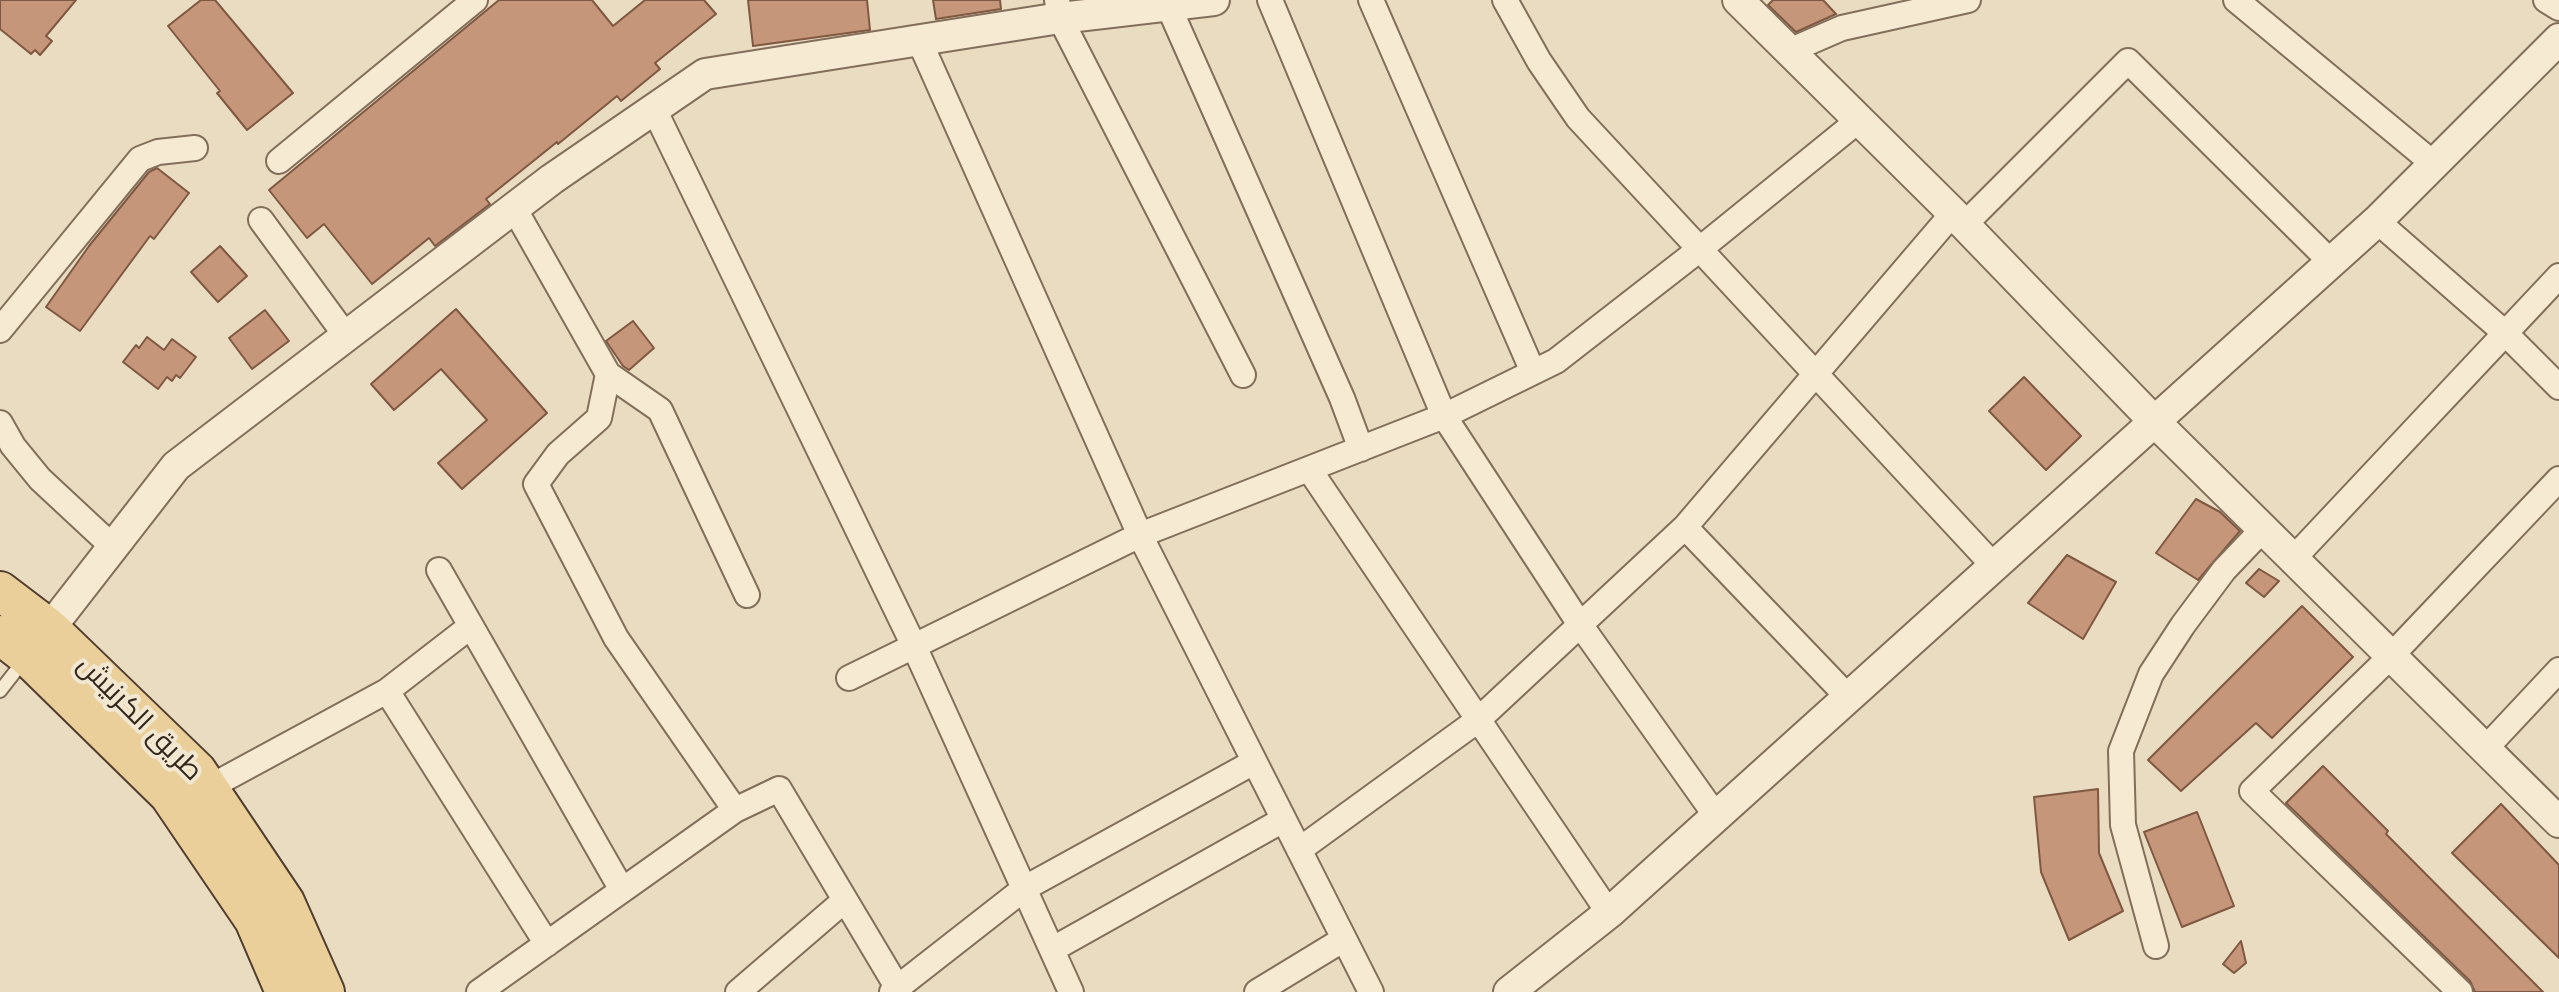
<!DOCTYPE html>
<meta charset="utf-8">
<style>
body{margin:0}
canvas{display:block;background:#eadcc1}
</style>
<canvas width="2559" height="992"></canvas>
<script>
const g = document.querySelector('canvas').getContext('2d');
g.lineJoin = 'round';
function fillPath(path, color) {
  g.fillStyle = color;
  g.fill(path, 'evenodd');
}
function shape(rows) {
  const path = new Path2D();
  for (const r of rows) {
    path.moveTo(r[0], r[1]);
    for (let i = 2; i < r.length; i += 2) path.lineTo(r[i], r[i + 1]);
  }
  return path;
}
function trace(path, color, width, dash) {
  g.strokeStyle = color;
  g.lineWidth = width;
  g.lineCap = dash ? 'butt' : 'round';
  g.setLineDash(dash || []);
  g.stroke(path);
}
function drawText(font, color, halo, rows, align = 'center') {
  g.font = font + ' "Playfair Display",Cairo,serif';
  g.lineWidth = 8;
  g.setLineDash([]);
  g.textBaseline = 'middle';
  g.strokeStyle = halo;
  g.fillStyle = color;
  for (const [text, x, y, turn = 0] of rows) {
    g.save();
    g.translate(x, y);
    g.rotate((+turn || 0) * Math.PI / 180);
    g.textAlign = isNaN(turn) ? turn : align;
    if (halo) g.strokeText(text, 0, 0);
    g.fillText(text, 0, 0);
    g.restore();
  }
}
const building = shape([
 [0,0,76,0,46,36,52,41,40,55,35,50,31,54,0,29,0,0],
 [201,0,215,0,293,93,247,130,217,93,220,91,168,26,201,0],
 [499,0,592,0,613,26,645,0,704,0,716,14,655,63,660,69,621,101,617,96,558,144,557,142,486,199,490,204,435,246,429,238,372,284,324,224,307,238,269,190,499,0],
 [748,0,867,0,870,30,753,46,748,0],
 [933,0,1000,0,1001,9,936,19,933,0],
 [1773,0,1823,0,1836,14,1796,32,1768,5,1773,0],
 [157,168,189,193,154,239,150,236,80,331,46,307,89,246,149,172,157,168],
 [220,246,247,276,218,302,191,272,220,246],
 [456,309,547,413,462,489,438,463,487,420,441,369,394,410,371,384,456,309],
 [265,310,289,341,252,369,229,338,265,310],
 [633,321,654,348,629,370,623,366,606,341,633,321],
 [147,337,164,350,172,339,196,357,180,378,176,375,172,381,167,377,158,389,123,362,136,345,139,348,147,337],
 [2024,377,2081,436,2046,470,1989,411,2024,377],
 [2196,499,2220,512,2240,531,2198,580,2156,553,2196,499],
 [2067,555,2116,582,2083,639,2028,603,2067,555],
 [2259,569,2279,581,2264,597,2246,583,2259,569],
 [2302,606,2353,657,2272,738,2256,723,2181,791,2148,760,2302,606],
 [2323,766,2388,831,2386,834,2543,992,2475,992,2470,981,2286,803,2323,766],
 [2098,789,2099,853,2123,911,2069,940,2041,872,2034,797,2098,789],
 [2501,804,2559,865,2559,958,2452,853,2501,804],
 [2197,812,2234,906,2182,927,2144,832,2197,812],
 [2241,941,2246,963,2234,973,2223,964,2241,941]
]);
fillPath(building, '#c59679');
trace(building, '#7f5842', 2);
const service = shape([
 [0,691,25,659]
]);
const minor = shape([
 [1057,0,1060,18,1243,375],
 [1270,0,1444,416,1579,623,1716,816],
 [1371,0,1533,372],
 [1505,0,1539,61,1578,118,1993,565],
 [2236,0,2434,164],
 [2546,0,2559,8],
 [1168,5,1342,398,1361,449],
 [919,40,1140,535,1371,992],
 [1789,51,1842,28,1968,0],
 [654,109,914,646,1071,992],
 [279,161,475,0],
 [514,208,608,374,660,410,747,595],
 [261,220,346,336],
 [2377,221,2505,333,2559,387],
 [1964,225,2128,61,2331,262],
 [0,330,140,159,158,152,195,148],
 [608,374,599,418,558,454,536,484,616,638,735,810],
 [0,423,13,446,40,479,113,547],
 [1309,469,1609,913],
 [1685,527,1848,697],
 [2293,559,2559,276],
 [439,570,622,890],
 [849,678,1140,535,1444,416,1556,361,1700,249,1859,120],
 [387,691,547,944],
 [2485,749,2559,670],
 [208,788,387,691,471,626],
 [1299,850,1478,720,1685,527,1953,213],
 [2156,946,2123,825,2121,751,2151,674,2183,625,2224,570,2263,529],
 [1053,949,1283,820],
 [479,992,735,810,779,789,900,992],
 [738,992,845,900],
 [892,992,1025,888,1254,762],
 [1257,992,1344,939],
 [2460,992,2252,791,2391,656,2559,479]
]);
const tertiary = shape([
 [1738,0,1953,213,2154,421,2559,822],
 [36,646,176,466,552,179,705,74,1060,18,1214,0],
 [1509,992,1609,913,2377,221,2559,39]
]);
const primary = shape([
 [0,591,50,629,197,771,285,902,325,992],
 [0,635,27,656,169,795,254,920,285,992]
]);
trace(service, '#826e5a', 16);
trace(minor, '#826e5a', 28);
trace(tertiary, '#826e5a', 34);
trace(primary, '#503d2e', 42);
trace(service, '#f6ead3', 12);
trace(minor, '#f6ead3', 24);
trace(tertiary, '#f6ead3', 30);
trace(primary, '#ebcf9a', 38);
drawText('28px', '#33271d', '#f2e7d0', [
 ["طريق الكرنيش",140,718,45]
]);
</script>
